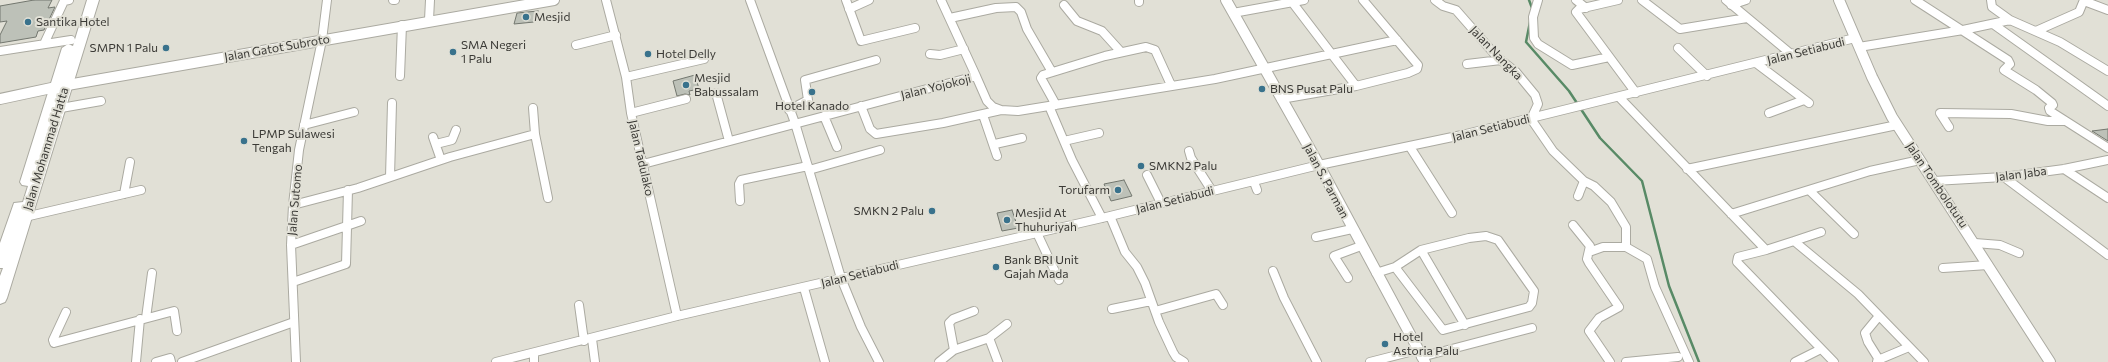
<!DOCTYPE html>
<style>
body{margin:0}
canvas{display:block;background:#e1e0d6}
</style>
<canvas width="2108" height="362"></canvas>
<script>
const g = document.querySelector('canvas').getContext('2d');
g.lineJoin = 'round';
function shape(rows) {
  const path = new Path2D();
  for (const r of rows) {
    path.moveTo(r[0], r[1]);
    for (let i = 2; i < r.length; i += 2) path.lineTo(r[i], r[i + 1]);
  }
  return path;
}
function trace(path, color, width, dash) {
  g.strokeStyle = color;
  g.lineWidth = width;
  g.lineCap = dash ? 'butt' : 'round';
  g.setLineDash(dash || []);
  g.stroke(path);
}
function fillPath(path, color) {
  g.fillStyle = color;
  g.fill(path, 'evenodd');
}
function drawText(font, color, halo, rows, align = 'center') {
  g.font = font + ' Commissioner,sans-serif';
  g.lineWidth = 4;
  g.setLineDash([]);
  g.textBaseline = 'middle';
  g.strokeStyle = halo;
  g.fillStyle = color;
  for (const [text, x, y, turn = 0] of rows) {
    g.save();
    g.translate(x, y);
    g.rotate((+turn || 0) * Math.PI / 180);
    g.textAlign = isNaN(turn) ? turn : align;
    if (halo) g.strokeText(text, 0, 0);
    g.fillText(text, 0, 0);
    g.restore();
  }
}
trace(shape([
 [1529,0,1532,8],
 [1530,22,1526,42,1569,91,1600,138,1642,181,1669,286,1699,362]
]), '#588a66', 2.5);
const building = shape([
 [34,0,52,0,48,8,55,7,44,30,38,31,36,37,0,43,0,35,7,21,0,22,0,6,34,0],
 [538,11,534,22,514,24,517,13,538,11],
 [695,75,699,89,689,91,690,95,685,94,677,96,673,81,695,75],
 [2108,129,2108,141,2092,131,2108,129],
 [1124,180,1132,196,1111,201,1104,184,1124,180],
 [1012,210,1018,228,1002,231,997,213,1012,210]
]);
fillPath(building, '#bdc1b8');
trace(building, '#73776f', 1);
const minor = shape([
 [393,0,395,0],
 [606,0,626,77,631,113,677,316],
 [750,0,795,123,841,278,861,327,879,362],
 [846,0,861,41,915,28],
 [941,0,976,76],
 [1139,0,1139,2],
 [1435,0,1443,6,1456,10,1498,58,1516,72,1535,95,1538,104,1531,119,1553,151,1584,181,1578,196,1579,194],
 [1538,0,1533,17,1534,38,1538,44,1572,65,1609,57],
 [1576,0,1586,8],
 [1618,0,1579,9,1576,12,1636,93],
 [1642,0,1680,29,1747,18],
 [1726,0,1791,54],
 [1915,0,2008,60,2010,64,2004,70,2036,90,2052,103,2053,105,2049,108,2050,111,2108,148],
 [1991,0,1992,7,2010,20,2060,42,2108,71],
 [2084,1,2108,10],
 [1064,5,1077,21,1102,31,1121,52],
 [1731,5,1746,0],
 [849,9,869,0],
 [1233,13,1304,0],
 [950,18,996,8,1016,7,1021,12,1027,29,1052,72],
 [429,20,430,0],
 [1993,24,2108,106],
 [2036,31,2079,12,2084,0],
 [44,44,64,1,69,0],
 [576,45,616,35],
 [1859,47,1963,30,2010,20],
 [1678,48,1707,76],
 [0,51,71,40],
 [930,54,940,55,964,49],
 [1756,63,1809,103],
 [1467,64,1501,60],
 [400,76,402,25],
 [626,77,704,59],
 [1356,86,1408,73,1417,69,1418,65,1363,0],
 [716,93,729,141],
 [1619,97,1766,250,1794,241,1858,294,1924,362],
 [1281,99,1356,86,1292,2],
 [1056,105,1041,78,1043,75,1105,56,1146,47,1155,50,1171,85],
 [861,106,870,129,876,134,943,123,1001,110],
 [1049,106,1072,160,1102,218],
 [61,108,101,101],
 [533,108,535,134],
 [789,110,808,100,805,80,876,60],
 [631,113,686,99],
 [1769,113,1804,100],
 [983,115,997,156],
 [824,116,837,147],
 [304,125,354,112],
 [1949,127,1940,113,2011,114,2048,121,2064,121],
 [433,137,441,160],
 [1064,141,1099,133],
 [436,144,452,140,456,130],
 [995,144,1022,138],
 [1410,147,1452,213],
 [1189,151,1191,158,1212,191],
 [643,164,976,76,987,101,993,107,1001,110,1018,111,1215,79,1397,40],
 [1687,169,1897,125],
 [2064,169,2108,198],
 [809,170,880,150],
 [1147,175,1161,203],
 [390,177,392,103],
 [2004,177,2108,255],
 [1584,181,1594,186,1611,202,1626,227,1626,247,1603,247,1589,252],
 [1934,181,2004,177,2064,169,2108,160],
 [1254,182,1257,190],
 [1810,191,1854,234],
 [124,194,130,162],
 [740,201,739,184,741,180,808,166],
 [293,205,358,188,450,157,535,134,548,198],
 [1731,214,1870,171,1920,160],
 [1110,216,1125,252,1137,267,1145,283,1159,322,1173,352,1176,357,1184,362],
 [25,217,141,190],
 [1573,225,1590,246,1587,259,1589,263,1619,307,1599,318,1589,331,1610,362],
 [1037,233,1059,280],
 [1486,236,1498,240,1534,291,1532,303,1529,307,1443,330,1395,267,1421,250,1469,238,1486,236],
 [1316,237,1352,229],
 [1794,241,1821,232],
 [1975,243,2000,245,2019,253],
 [291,245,361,221],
 [1626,247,1647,259,1655,287,1689,362],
 [1421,250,1465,325],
 [1766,250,1738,257,1737,262,1834,362],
 [1943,268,1988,265],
 [1273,271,1284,298,1317,362],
 [1376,273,1395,267],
 [1348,278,1334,256,1361,246],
 [293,282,346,264,348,190],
 [804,288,825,362],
 [579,305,584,341],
 [1112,309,1151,301],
 [1155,311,1216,294,1223,305],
 [66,312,53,340,54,343,174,311,177,331],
 [146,318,152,273],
 [989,338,998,362],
 [592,339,595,362],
 [954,350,989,338,1007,324],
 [534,353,534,362],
 [1421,357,1532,328],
 [1878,360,1909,347],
 [136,362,140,319],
 [156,362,170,358,171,362],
 [182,362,294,322],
 [296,362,291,245,293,205,299,150,322,40,327,0],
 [496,362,677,316,1102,218,1319,165,1462,135,1855,38],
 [939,362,954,350,949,323,953,319,974,311],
 [1370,362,1417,350],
 [1626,362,1678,357],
 [1795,362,1821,349],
 [1877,362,1878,358,1868,342,1865,333,1879,316]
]);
const tertiary = shape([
 [1226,0,1319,165,1425,362],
 [1839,0,1872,77,1892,117,2050,362],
 [0,99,56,87,554,0]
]);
const primary = shape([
 [87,0,99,0,7,298,5,302,0,304,0,276,3,268,0,268,0,243,14,203,23,202,28,186,22,185,20,182,62,48,68,44,73,46,87,0]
]);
trace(minor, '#abaaa1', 10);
trace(tertiary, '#abaaa1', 12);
trace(primary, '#abaaa1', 2);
trace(minor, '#fff', 8);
trace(tertiary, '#fff', 10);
fillPath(primary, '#fff');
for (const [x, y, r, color] of [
 [526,17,4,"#39728c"],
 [28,22,4,"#39728c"],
 [166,48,4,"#39728c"],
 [453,52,4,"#39728c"],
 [648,54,4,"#39728c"],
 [686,85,4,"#39728c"],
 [1262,89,4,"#39728c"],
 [812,92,4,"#39728c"],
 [244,141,4,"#39728c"],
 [1141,166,4,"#39728c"],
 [1118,190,4,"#39728c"],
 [932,211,4,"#39728c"],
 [1007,220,4,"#39728c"],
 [996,267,4,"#39728c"],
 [1385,344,4,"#39728c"]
]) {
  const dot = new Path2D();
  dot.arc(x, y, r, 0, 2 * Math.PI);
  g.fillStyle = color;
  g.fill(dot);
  trace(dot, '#e1e0d6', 1.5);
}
drawText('12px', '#3b3a36', '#e1e0d6', [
 ["Mesjid",534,17],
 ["Santika Hotel",36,22],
 ["SMA Negeri",461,45],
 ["1 Palu",461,59],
 ["SMPN 1 Palu",158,48,"right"],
 ["Hotel Delly",656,54],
 ["Mesjid",694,78],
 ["Babussalam",694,92],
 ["BNS Pusat Palu",1270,89],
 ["Hotel Kanado",812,106,"center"],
 ["LPMP Sulawesi",252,134],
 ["Tengah",252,148],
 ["SMKN2 Palu",1149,166],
 ["Torufarm",1110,190,"right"],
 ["SMKN 2 Palu",924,211,"right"],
 ["Mesjid At",1015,213],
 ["Thuhuriyah",1015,227],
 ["Bank BRI Unit",1004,260],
 ["Gajah Mada",1004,274],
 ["Hotel",1393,337],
 ["Astoria Palu",1393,351]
], 'left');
drawText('12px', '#3b3a36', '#e1e0d6', [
 ["Jalan Gatot Subroto",277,48,-10],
 ["Jalan Setiabudi",1806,51,-14],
 ["Jalan Nangka",1496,53,46],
 ["Jalan Yojokoji",936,87,-14],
 ["Jalan Setiabudi",1491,128,-14],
 ["Jalan Mohammad Hatta",46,149,-73],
 ["Jalan Tadulako",641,158,77],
 ["Jalan Jaba",2021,174,-7],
 ["Jalan S. Parman",1326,181,62],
 ["Jalan Tombolotutu",1937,185,56],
 ["Jalan Sutomo",295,200,-85],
 ["Jalan Setiabudi",1175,200,-14],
 ["Jalan Setiabudi",860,274,-14]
]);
</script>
